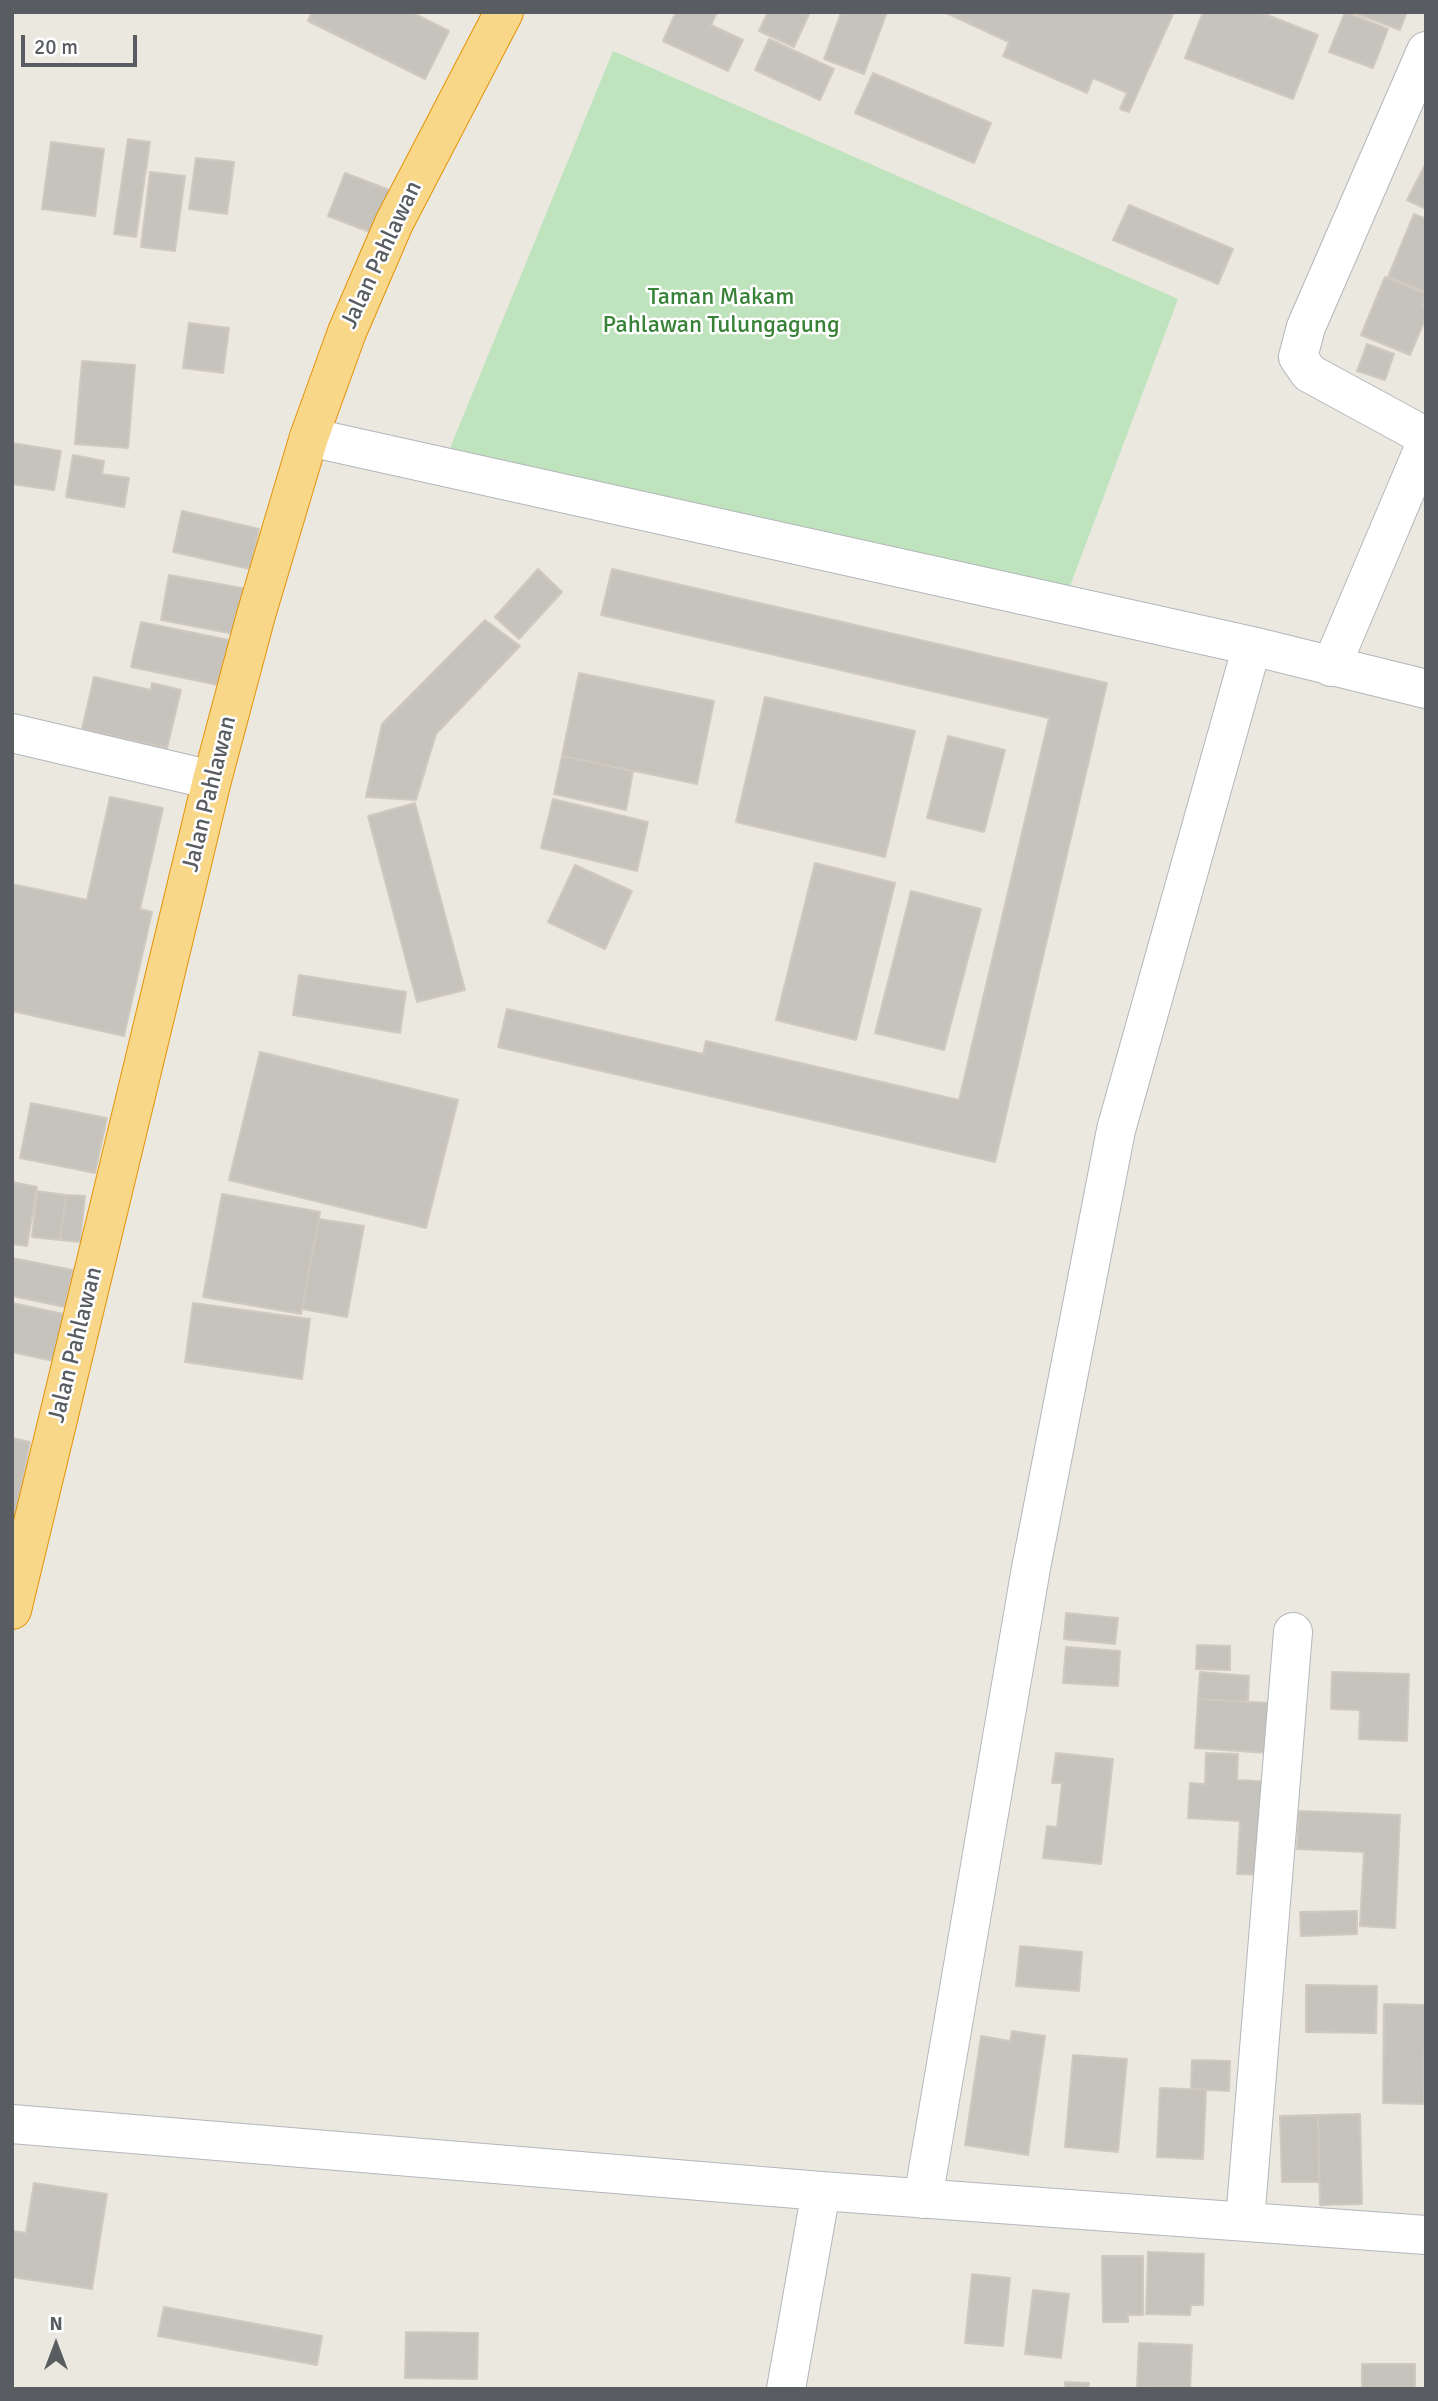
<!DOCTYPE html>
<style>
body{margin:0}
#map{position:relative;width:1438px;height:2401px;overflow:hidden;background:#ebe8e0;font-family:Signika,sans-serif}
canvas{display:block}
.frame{position:absolute;inset:0;border:14px solid #595d61;pointer-events:none}
.north{position:absolute;left:21px;top:2310px;width:70px;height:70px;-webkit-text-stroke:5px #fff;paint-order:stroke;rotate:0deg;font-size:19px;font-weight:700;line-height:28px;text-align:center;color:#595d61}
.north::after{content:'';display:block;margin:auto;width:24px;height:32px;background:#595d61;clip-path:polygon(50% 0,100% 100%,50% 72%,0 100%)}
.scale{position:absolute;left:21px;top:35px;width:116px;height:32px;box-sizing:border-box;border:4px solid #595d61;border-top:0;padding-left:9px;font-size:21px;line-height:24px;white-space:nowrap;color:#595d61;-webkit-text-stroke:5px #fff;paint-order:stroke}
</style>
<div id="map">
<canvas width="1438" height="2401"></canvas>
<div class="frame"></div>
<div class="north">N</div>
<div class="scale">20 m</div>
</div>
<script>
const g = document.querySelector('canvas').getContext('2d');
g.lineJoin = 'round';
function fillPath(path, color) {
  g.fillStyle = color;
  g.fill(path, 'evenodd');
}
function shape(rows) {
  const path = new Path2D();
  for (const r of rows) {
    path.moveTo(r[0], r[1]);
    for (let i = 2; i < r.length; i += 2) path.lineTo(r[i], r[i + 1]);
  }
  return path;
}
function trace(path, color, width, dash) {
  g.strokeStyle = color;
  g.lineWidth = width;
  g.lineCap = dash ? 'butt' : 'round';
  g.setLineDash(dash || []);
  g.stroke(path);
}
function drawText(font, color, halo, rows, align = 'center') {
  g.font = font + ' Signika,sans-serif';
  g.lineWidth = 5;
  g.setLineDash([]);
  g.textBaseline = 'middle';
  g.strokeStyle = halo;
  g.fillStyle = color;
  for (const [text, x, y, turn = 0] of rows) {
    g.save();
    g.translate(x, y);
    g.rotate((+turn || 0) * Math.PI / 180);
    g.textAlign = isNaN(turn) ? turn : align;
    if (halo) g.strokeText(text, 0, 0);
    g.fillText(text, 0, 0);
    g.restore();
  }
}
fillPath(shape([
 [613,51,1178,299,1067,594,450,448]
]), '#bfe3bd');
const building = shape([
 [312,12,411,12,449,31,425,79,308,21,312,12],
 [676,12,717,12,711,25,743,40,728,71,663,41,676,12],
 [768,12,810,12,794,47,759,31,768,12],
 [840,12,887,12,864,74,824,59,841,13,840,12],
 [944,12,1022,13,1174,12,1129,112,1120,109,1127,93,1093,78,1087,93,1003,56,1009,42,944,12],
 [1203,12,1260,12,1318,35,1293,99,1185,58,1203,12],
 [1345,12,1388,29,1373,68,1329,52,1345,12],
 [1352,12,1407,12,1400,30,1352,12],
 [769,39,834,69,820,100,755,70,769,39],
 [873,73,991,123,974,163,855,113,873,73],
 [128,139,150,142,136,237,114,234,128,139],
 [51,142,104,149,95,216,42,209,51,142],
 [196,158,234,162,227,214,189,209,196,158],
 [1426,163,1426,209,1407,200,1426,163],
 [150,172,185,176,175,251,141,247,150,172],
 [345,173,392,191,375,234,328,216,345,173],
 [1129,205,1233,249,1218,284,1113,240,1129,205],
 [1414,214,1426,219,1426,292,1388,277,1414,214],
 [1385,277,1426,294,1423,306,1426,307,1426,317,1410,355,1361,335,1385,277],
 [189,323,229,328,223,373,183,368,189,323],
 [1367,344,1394,354,1385,380,1357,371,1367,344],
 [82,361,135,365,128,448,75,444,82,361],
 [12,443,61,451,54,490,12,484,12,443],
 [73,455,104,461,102,474,129,478,124,507,66,497,73,455],
 [182,511,259,529,250,569,173,552,182,511],
 [538,569,562,592,519,639,495,617,538,569],
 [612,569,1107,683,995,1162,498,1047,507,1009,703,1054,706,1041,959,1100,1049,718,601,615,612,569],
 [169,575,253,590,245,636,161,620,169,575],
 [485,620,520,646,436,734,416,800,366,797,382,724,485,620],
 [141,622,243,643,223,686,131,667,141,622],
 [579,673,714,701,697,784,562,756,579,673],
 [94,677,151,690,152,683,181,690,167,748,82,729,94,677],
 [765,697,915,731,885,857,736,822,765,697],
 [948,736,1005,750,984,832,927,818,948,736],
 [562,756,633,771,626,810,554,794,562,756],
 [110,797,163,808,140,909,152,912,124,1036,12,1011,12,884,87,900,110,797],
 [553,799,648,822,637,871,541,848,553,799],
 [415,803,465,990,417,1002,368,816,415,803],
 [815,863,895,883,856,1040,776,1020,815,863],
 [575,865,632,891,605,949,548,922,575,865],
 [911,891,981,909,944,1050,875,1033,911,891],
 [299,975,406,992,400,1033,293,1015,299,975],
 [260,1052,458,1100,426,1228,229,1180,260,1052],
 [31,1103,107,1118,95,1173,20,1158,31,1103],
 [12,1182,37,1187,27,1246,12,1244,12,1182],
 [37,1191,66,1195,60,1240,32,1237,37,1191],
 [222,1194,320,1212,301,1314,203,1297,222,1194],
 [66,1195,85,1196,80,1242,60,1240,66,1195],
 [319,1219,364,1226,347,1317,302,1309,319,1219],
 [12,1258,73,1270,65,1307,12,1296,12,1258],
 [12,1303,78,1317,68,1364,12,1352,12,1303],
 [193,1303,310,1319,302,1379,185,1362,193,1303],
 [12,1438,30,1442,12,1535,12,1438],
 [1066,1613,1118,1618,1115,1644,1064,1639,1066,1613],
 [1197,1645,1230,1646,1230,1670,1196,1669,1197,1645],
 [1066,1647,1120,1651,1118,1686,1063,1683,1066,1647],
 [1200,1672,1249,1676,1248,1702,1198,1699,1200,1672],
 [1332,1672,1409,1674,1407,1741,1359,1739,1360,1710,1331,1709,1332,1672],
 [1198,1699,1271,1703,1268,1753,1195,1748,1198,1699],
 [1056,1753,1113,1759,1101,1864,1043,1858,1047,1826,1057,1827,1062,1783,1052,1783,1056,1753],
 [1206,1753,1238,1754,1237,1780,1273,1782,1269,1875,1237,1874,1240,1821,1188,1818,1190,1783,1205,1784,1206,1753],
 [1299,1811,1400,1815,1395,1928,1360,1926,1364,1852,1297,1849,1299,1811],
 [1357,1911,1357,1934,1301,1936,1300,1912,1357,1911],
 [1020,1946,1082,1952,1079,1991,1016,1986,1020,1946],
 [1306,1985,1377,1986,1376,2033,1306,2032,1306,1985],
 [1384,2004,1425,2005,1424,2104,1383,2103,1384,2004],
 [1012,2031,1045,2036,1028,2155,965,2145,981,2036,1010,2041,1012,2031],
 [1073,2055,1127,2059,1118,2152,1065,2147,1073,2055],
 [1192,2060,1230,2061,1229,2091,1191,2089,1192,2060],
 [1160,2088,1206,2090,1203,2159,1157,2157,1160,2088],
 [1360,2114,1362,2204,1320,2205,1318,2115,1360,2114],
 [1318,2115,1319,2182,1282,2182,1280,2116,1318,2115],
 [34,2183,107,2194,92,2289,12,2277,12,2231,26,2233,34,2183],
 [1148,2252,1204,2254,1203,2305,1191,2305,1190,2315,1146,2314,1148,2252],
 [1102,2256,1143,2256,1143,2315,1128,2315,1128,2322,1103,2322,1102,2256],
 [972,2274,1010,2278,1003,2346,965,2343,972,2274],
 [1033,2290,1069,2294,1061,2358,1025,2354,1033,2290],
 [164,2307,322,2336,317,2365,158,2336,164,2307],
 [406,2332,478,2333,477,2379,405,2378,406,2332],
 [1139,2343,1192,2345,1190,2389,1137,2387,1139,2343],
 [1362,2364,1415,2364,1415,2388,1362,2389,1362,2364],
 [1065,2382,1089,2383,1088,2389,1065,2389,1065,2382]
]);
fillPath(building, '#c6c3bd');
trace(building, '#d0c9bf', 2);
const minor = shape([
 [309,437,1252,646,1426,689],
 [1331,667,1423,450,1421,434,1309,373,1298,357,1306,327,1426,51],
 [12,733,212,780],
 [12,2124,821,2191,1426,2235],
 [923,2199,1031,1568,1116,1130,1252,646],
 [1245,2221,1293,1632],
 [786,2389,821,2191]
]);
const highway = shape([
 [12,1610,212,780,256,615,309,437,347,332,394,223,504,12]
]);
trace(minor, '#b3b6bb', 40);
trace(highway, '#e49308', 40);
trace(minor, '#fff', 38);
trace(highway, '#f9d789', 38);
drawText('24px', '#595d61', '#fff', [
 ["Jalan Pahlawan",382,255,-65],
 ["Jalan Pahlawan",210,794,-76],
 ["Jalan Pahlawan",76,1345,-76]
]);
drawText('24px', '#378237', '#fff', [
 ["Taman Makam",721,298],
 ["Pahlawan Tulungagung",721,326]
]);
</script>
